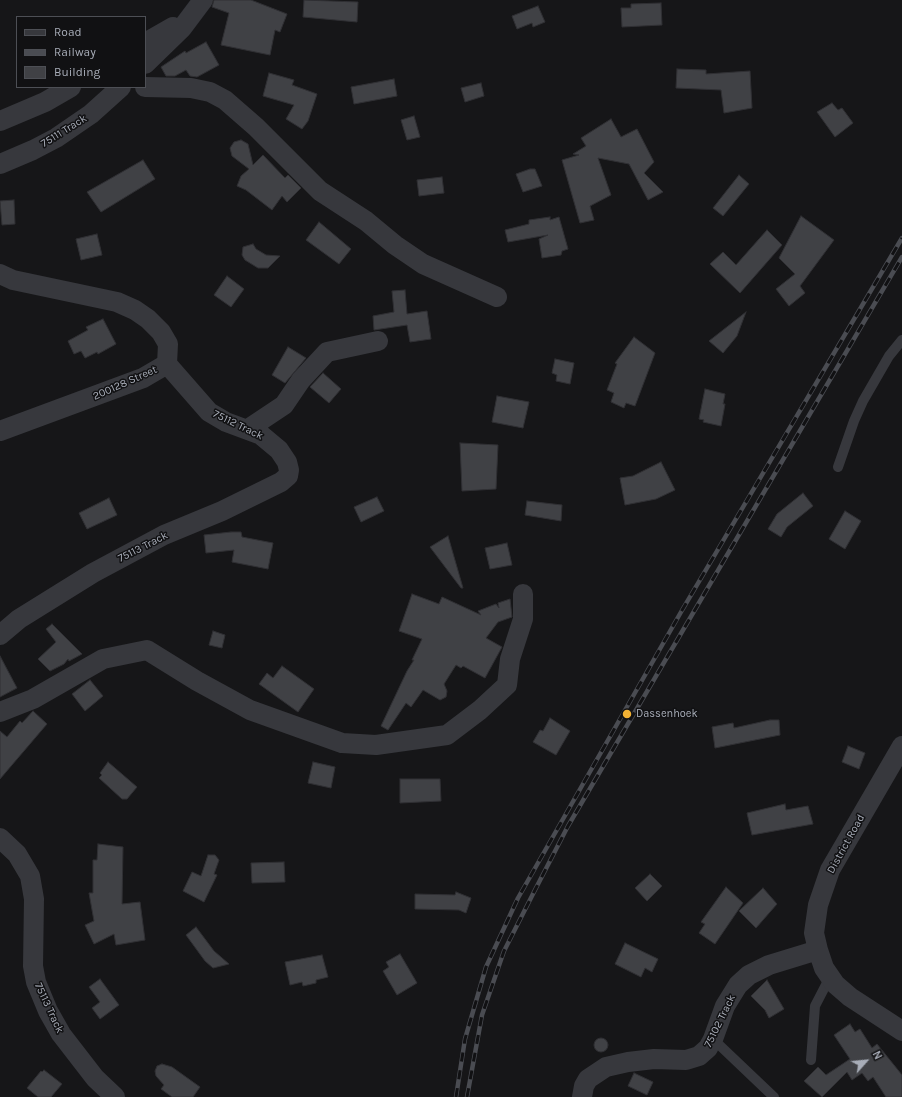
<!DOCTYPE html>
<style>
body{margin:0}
#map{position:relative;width:902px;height:1097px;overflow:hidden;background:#161618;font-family:Karla,sans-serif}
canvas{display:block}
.legend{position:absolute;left:16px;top:16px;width:130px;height:72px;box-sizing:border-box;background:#111113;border:1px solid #4d4f55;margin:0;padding:5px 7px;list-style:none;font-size:12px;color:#a8adb8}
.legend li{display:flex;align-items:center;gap:8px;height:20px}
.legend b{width:20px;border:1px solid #4d4f55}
.north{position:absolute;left:846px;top:1041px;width:40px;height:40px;-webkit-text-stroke:3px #111113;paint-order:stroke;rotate:63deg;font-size:11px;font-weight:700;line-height:16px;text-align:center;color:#a8adb8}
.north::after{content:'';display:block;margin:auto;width:14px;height:18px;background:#a8adb8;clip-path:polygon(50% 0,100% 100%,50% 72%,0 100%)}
</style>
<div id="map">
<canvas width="902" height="1097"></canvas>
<ul class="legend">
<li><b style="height:5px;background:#37383d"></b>Road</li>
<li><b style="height:5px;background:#4a4c52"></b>Railway</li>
<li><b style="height:11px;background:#404145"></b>Building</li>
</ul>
<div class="north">N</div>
</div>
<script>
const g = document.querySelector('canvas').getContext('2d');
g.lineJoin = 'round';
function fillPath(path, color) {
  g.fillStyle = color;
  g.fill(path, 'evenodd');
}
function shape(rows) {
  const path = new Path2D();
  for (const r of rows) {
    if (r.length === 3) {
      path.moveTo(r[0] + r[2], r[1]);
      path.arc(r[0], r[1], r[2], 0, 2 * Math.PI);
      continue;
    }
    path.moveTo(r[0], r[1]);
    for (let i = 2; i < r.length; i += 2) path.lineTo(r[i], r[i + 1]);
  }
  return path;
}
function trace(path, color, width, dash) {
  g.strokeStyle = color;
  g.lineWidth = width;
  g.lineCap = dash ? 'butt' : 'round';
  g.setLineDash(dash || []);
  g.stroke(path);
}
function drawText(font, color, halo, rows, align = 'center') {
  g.font = font + ' Karla,sans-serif';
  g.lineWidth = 3;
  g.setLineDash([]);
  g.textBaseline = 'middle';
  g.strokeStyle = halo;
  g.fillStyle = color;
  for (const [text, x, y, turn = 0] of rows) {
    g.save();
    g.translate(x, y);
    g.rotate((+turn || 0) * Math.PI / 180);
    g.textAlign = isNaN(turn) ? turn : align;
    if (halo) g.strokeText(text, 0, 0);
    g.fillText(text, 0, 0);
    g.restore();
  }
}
const building = shape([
 [214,0,251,0,287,14,280,32,275,30,270,55,221,45,229,13,212,7,214,0],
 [304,0,358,2,357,22,303,17,304,0],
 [661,3,662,25,622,27,621,8,631,8,631,4,661,3],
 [538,6,545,22,533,27,532,23,517,29,512,16,538,6],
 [206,42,219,65,197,77,190,76,186,70,175,76,166,76,161,67,185,51,186,53,206,42],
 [677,69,706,70,706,74,750,71,752,108,724,113,721,90,676,88,677,69],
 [269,73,294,80,292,85,317,94,308,121,302,129,286,119,294,105,263,96,269,73],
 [394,79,397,96,354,104,351,87,394,79],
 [481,83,484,96,465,102,461,88,481,83],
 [832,103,838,110,842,108,853,123,835,137,817,112,832,103],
 [414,116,420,137,407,140,401,120,414,116],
 [611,119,621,137,637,129,654,162,644,173,663,192,648,200,629,164,598,158,611,195,590,206,594,220,580,223,562,160,579,155,573,154,586,146,581,138,611,119],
 [241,140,248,144,253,165,263,155,285,178,288,175,301,188,287,202,282,196,272,210,246,190,237,186,241,176,249,169,232,156,230,148,234,142,241,140],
 [143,160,155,179,101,212,87,192,143,160],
 [530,169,535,169,542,186,523,192,516,174,530,169],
 [739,175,749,184,723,216,713,208,739,175],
 [442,177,444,193,419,196,417,180,442,177],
 [14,200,15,224,2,225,0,201,14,200],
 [801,216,834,240,800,286,805,293,789,306,776,289,795,274,779,258,801,216],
 [550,217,550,220,559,217,568,249,562,251,561,255,542,258,539,239,548,235,508,242,505,230,529,224,529,220,550,217],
 [319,222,351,249,339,264,306,240,319,222],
 [767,230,782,245,740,293,710,264,723,252,736,265,767,230],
 [97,234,102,255,81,260,76,239,97,234],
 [253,244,256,249,266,255,280,256,268,268,258,268,245,260,242,255,243,247,253,244],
 [227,276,244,289,231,307,214,295,227,276],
 [405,290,407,314,427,311,431,339,410,342,407,325,374,330,373,316,394,312,392,291,405,290],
 [746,312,737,336,723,353,709,341,746,312],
 [103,319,116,344,98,354,97,352,85,358,81,351,74,354,68,341,88,330,86,327,103,319],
 [634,337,655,353,635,406,626,403,624,408,611,402,614,393,607,390,617,364,615,363,634,337],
 [288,347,306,358,285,383,272,375,288,347],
 [555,359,574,363,570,384,556,381,557,375,552,373,555,359],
 [323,373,341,389,329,403,310,387,323,373],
 [705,389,725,394,723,404,725,404,721,426,703,422,704,420,699,419,705,389],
 [497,396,529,402,523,428,492,422,497,396],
 [460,443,498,445,496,489,462,491,460,443],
 [661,462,675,490,656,499,625,505,620,478,633,476,661,462],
 [803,493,813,506,787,527,781,537,768,529,777,514,803,493],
 [377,497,384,511,361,522,354,507,377,497],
 [109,498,117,515,87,529,79,513,109,498],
 [527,501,562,505,561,521,525,515,527,501],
 [845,511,861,521,845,549,829,539,845,511],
 [231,532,241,532,242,537,273,543,268,569,232,562,234,550,206,553,204,535,231,532],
 [448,536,463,588,461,588,430,547,448,536],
 [507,543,512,565,490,569,485,548,507,543],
 [412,594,439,604,442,597,481,615,478,611,496,604,499,608,498,603,510,599,512,617,498,622,486,638,502,647,485,678,463,666,461,668,456,665,444,684,447,691,446,697,440,700,423,690,411,707,406,703,388,730,381,726,407,671,414,660,412,660,422,639,399,631,412,594],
 [52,624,82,654,69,661,68,659,64,664,50,671,38,659,56,642,46,629,52,624],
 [213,631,225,635,222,648,209,645,213,631],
 [0,656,17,688,0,697,0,656],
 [282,666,314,689,298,712,259,684,267,673,273,678,282,666],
 [90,680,103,696,85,711,72,694,90,680],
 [33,711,47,724,0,779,0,731,7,737,20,721,22,723,33,711],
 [550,718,570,731,556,755,533,742,540,730,543,731,550,718],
 [770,720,779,720,780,735,715,748,712,727,733,723,734,728,770,720],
 [848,746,865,753,859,769,842,762,848,746],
 [108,762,137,787,127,799,122,799,99,778,102,775,100,773,108,762],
 [313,762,335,767,331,788,308,783,313,762],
 [400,779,440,779,441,801,400,803,400,779],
 [785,804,786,810,808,806,813,824,752,835,747,813,785,804],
 [98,844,123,847,122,904,140,902,145,940,116,945,114,934,94,944,85,925,94,921,89,893,93,893,93,860,97,860,98,844],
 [208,855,215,855,219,860,214,874,217,875,204,902,183,891,192,872,201,876,208,855],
 [284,862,285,882,252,883,251,863,284,862],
 [650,874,662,886,647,901,635,888,650,874],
 [726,887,743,903,715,944,699,933,705,924,701,922,726,887],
 [763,888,777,904,756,928,739,911,763,888],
 [456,892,471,898,466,913,459,910,415,909,415,894,455,895,456,892],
 [196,927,214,951,229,964,213,968,205,961,186,935,196,927],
 [625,943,658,959,652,972,645,968,641,977,615,964,625,943],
 [400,954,417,983,397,995,383,971,389,967,386,962,400,954],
 [322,955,328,977,316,980,316,983,303,986,302,982,290,985,285,962,322,955],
 [100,979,119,1005,100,1019,92,1008,100,1002,89,987,100,979],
 [767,980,784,1009,769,1018,765,1010,751,996,767,980],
 [850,1024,855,1032,860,1029,872,1048,877,1044,898,1070,902,1075,902,1097,886,1097,873,1077,868,1081,862,1073,852,1080,847,1072,822,1097,804,1081,818,1067,826,1075,850,1059,834,1035,850,1024],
 [601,1045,7],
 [162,1064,172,1067,200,1087,193,1097,172,1097,161,1089,164,1085,156,1076,155,1071,157,1066,162,1064],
 [44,1070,62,1084,51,1097,38,1097,27,1088,41,1071,42,1072,44,1070],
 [634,1073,653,1082,647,1095,628,1086,634,1073]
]);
fillPath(building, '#404145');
trace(building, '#303034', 1);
trace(shape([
 [838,467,854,421,863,401,889,356,902,340],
 [713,1039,774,1097],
 [811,1060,815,1006,830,977]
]), '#37383d', 10);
trace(shape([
 [145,43,173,27],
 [145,64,182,28,203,0],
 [145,87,191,88,210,92,225,100,256,127,320,191,366,221,395,245,423,264,497,297],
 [0,121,45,102,71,87],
 [0,164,33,150,56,138,91,114,121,87],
 [0,274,13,280,117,302,135,310,148,319,161,332,168,344,167,364,143,378,0,431],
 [248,429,284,405,301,380,327,352,378,341],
 [0,635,19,619,93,573,164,535,222,511,281,482,288,476,289,470,287,462,279,450,261,435,226,422,209,412,167,364],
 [0,712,33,699,103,659,147,650,197,681,250,710,342,743,376,745,447,735,480,710,507,685,510,659,523,619,523,594],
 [902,746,830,870,818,905,814,933,818,950,824,968,835,984,850,997,902,1031],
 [0,838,17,854,30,876,34,899,33,966,36,982,48,1011,61,1034,95,1078,115,1097],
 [582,1097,584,1086,588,1079,606,1067,628,1062,654,1059,686,1060,699,1056,708,1048,713,1039,725,1006,738,985,749,975,769,965,818,950]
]), '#37383d', 20);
const rail = shape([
 [456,1097,465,1039,486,967,518,898,681,612,902,238],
 [467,1097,482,1015,504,951,536,888,568,826,902,257]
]);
trace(rail, '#4a4c52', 4.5);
trace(rail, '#111113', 3, [9]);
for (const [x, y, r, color] of [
 [627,714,5,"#f2b134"]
]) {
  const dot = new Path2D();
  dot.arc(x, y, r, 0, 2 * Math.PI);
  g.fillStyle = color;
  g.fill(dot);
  trace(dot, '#111113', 1.5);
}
drawText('11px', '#a8adb8', '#111113', [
 ["75111 Track",64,131,-32],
 ["200128 Street",125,383,-24],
 ["75112 Track",238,425,26],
 ["75113 Track",143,547,-27],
 ["District Road",846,844,-61],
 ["75113 Track",49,1008,65],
 ["75102 Track",720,1021,-64]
]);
drawText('11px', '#a8adb8', '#111113', [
 ["Dassenhoek",636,714]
], 'left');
</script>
